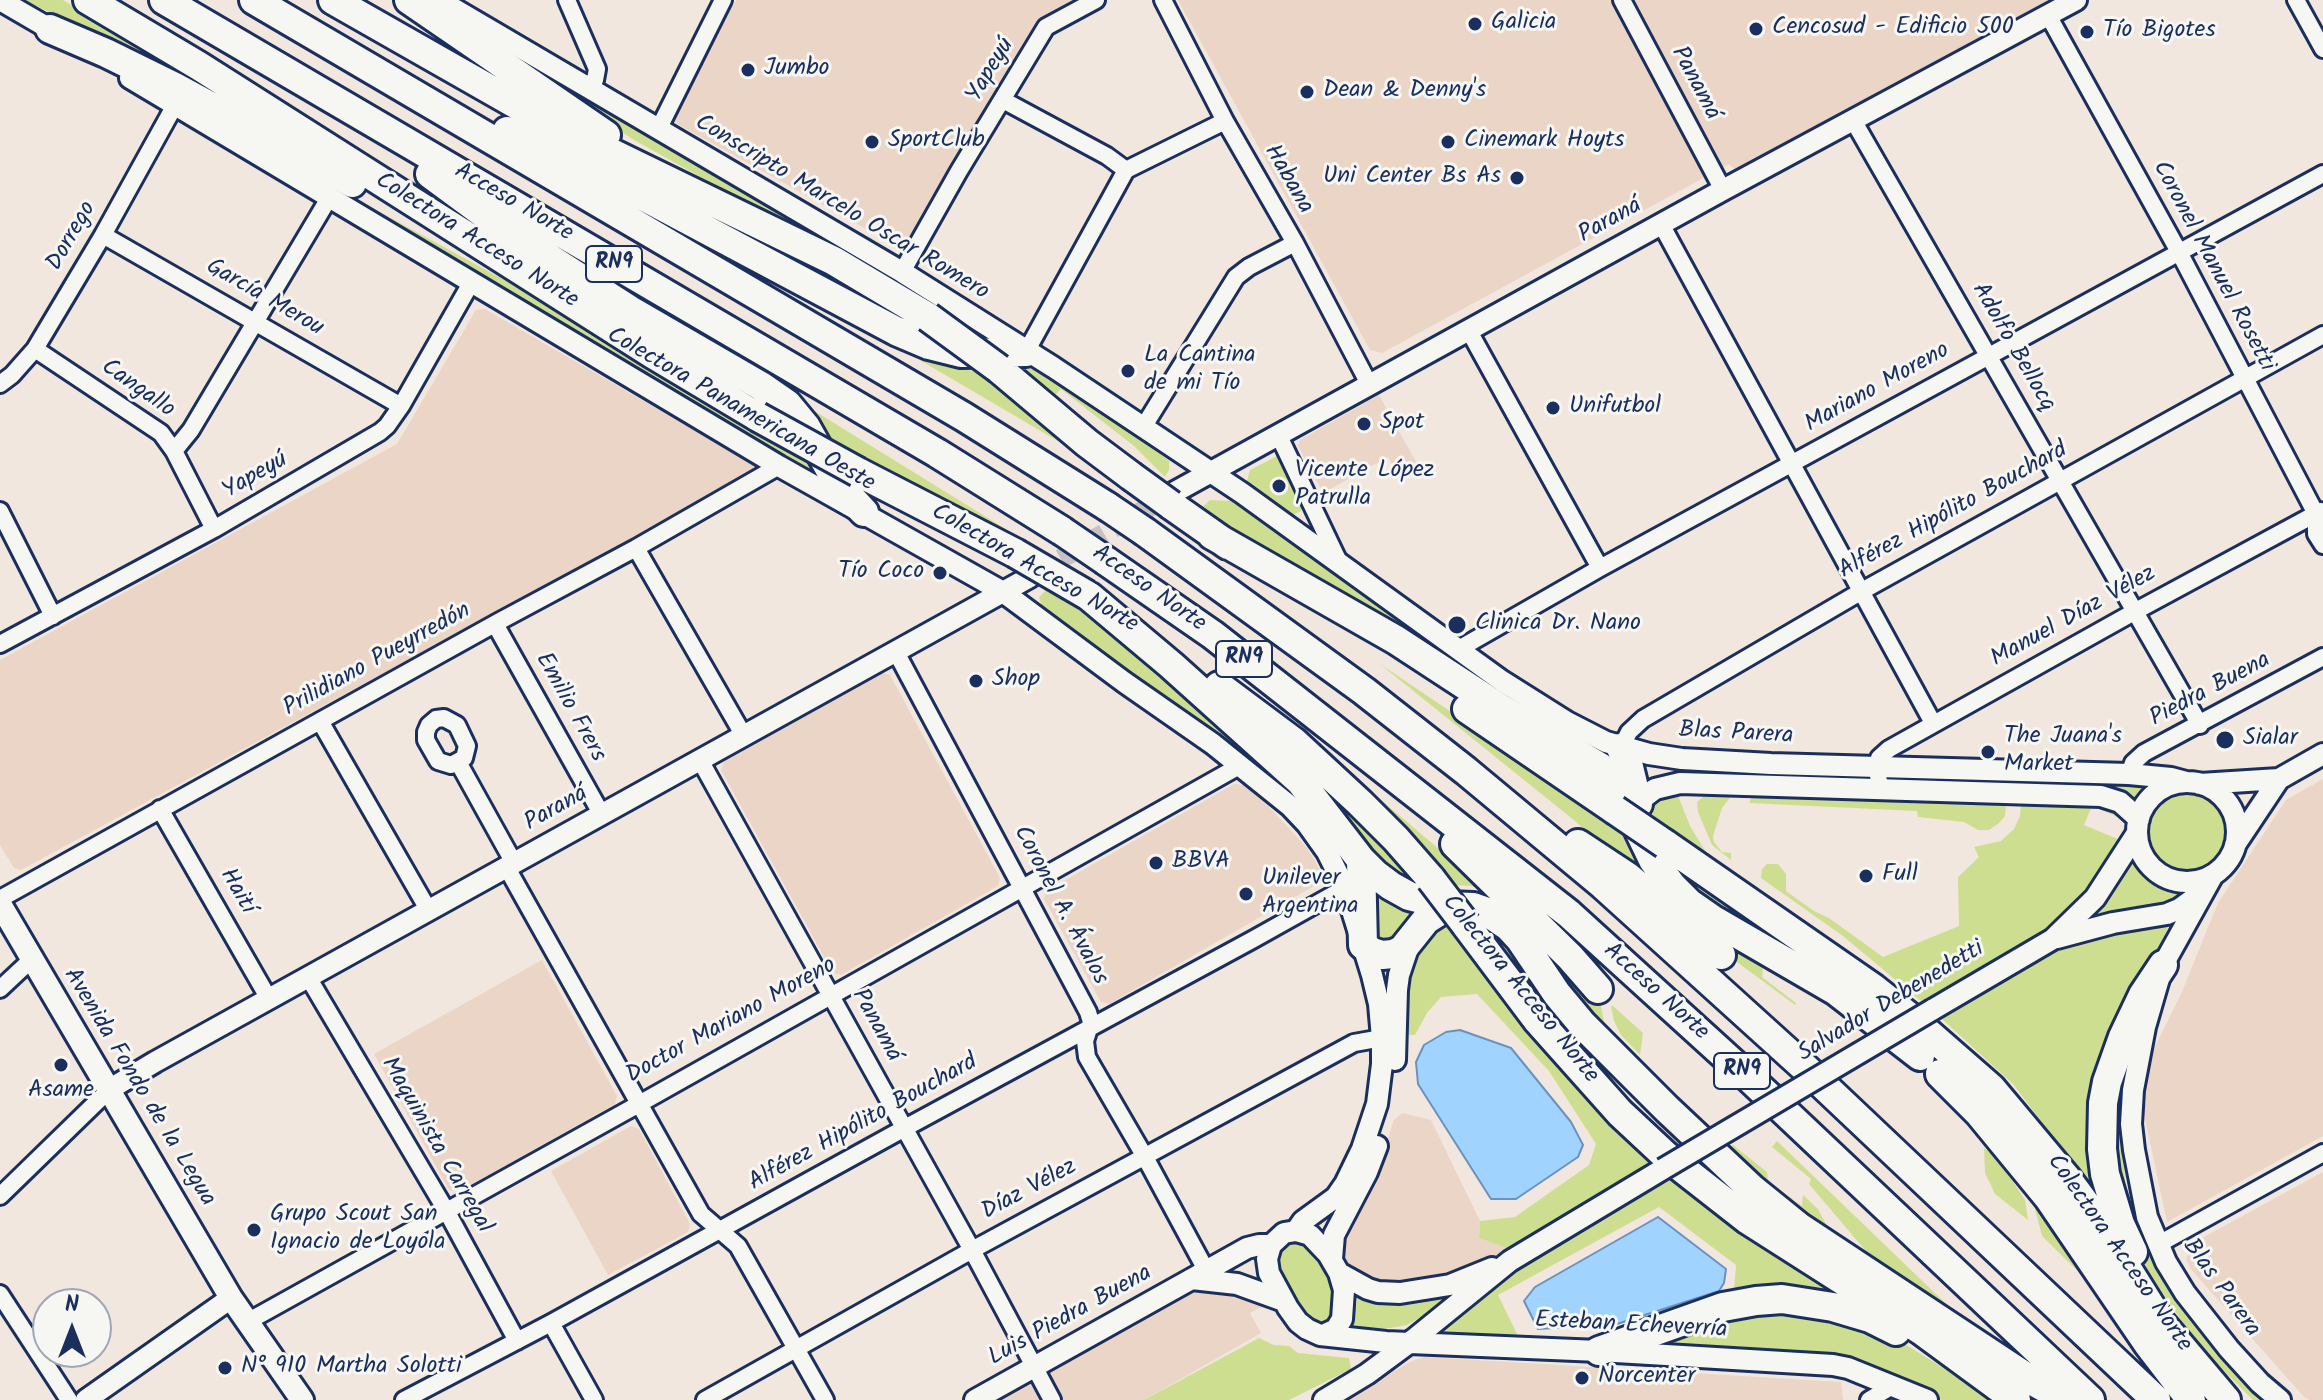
<!DOCTYPE html>
<meta charset="utf-8">
<style>
body{margin:0}
#map{position:relative;width:2323px;height:1400px;overflow:hidden;background:#f1e7de;font-family:Kalam,sans-serif}
canvas{display:block}
.north{position:absolute;left:32px;top:1288px;width:80px;height:80px;box-sizing:border-box;background:#f6f6f2;border:2px solid #9ea6b7;border-radius:50%;rotate:0deg;font-size:22px;font-weight:700;line-height:32px;text-align:center;color:#1b2f5e}
.north::after{content:'';display:block;margin:auto;width:28px;height:36px;background:#1b2f5e;clip-path:polygon(50% 0,100% 100%,50% 72%,0 100%)}
</style>
<div id="map">
<canvas width="2323" height="1400"></canvas>
<div class="north">N</div>
</div>
<script>
const g = document.querySelector('canvas').getContext('2d');
g.lineJoin = 'round';
function fillPath(path, color) {
  g.fillStyle = color;
  g.fill(path, 'evenodd');
}
function shape(rows) {
  const path = new Path2D();
  for (const r of rows) {
    if (r.length === 3) {
      path.moveTo(r[0] + r[2], r[1]);
      path.arc(r[0], r[1], r[2], 0, 2 * Math.PI);
      continue;
    }
    path.moveTo(r[0], r[1]);
    for (let i = 2; i < r.length; i += 2) path.lineTo(r[i], r[i + 1]);
  }
  return path;
}
function trace(path, color, width, dash) {
  g.strokeStyle = color;
  g.lineWidth = width;
  g.lineCap = dash ? 'butt' : 'round';
  g.setLineDash(dash || []);
  g.stroke(path);
}
function drawText(font, color, halo, rows, align = 'center') {
  g.font = font + ' Kalam,sans-serif';
  g.lineWidth = 6;
  g.setLineDash([]);
  g.textBaseline = 'middle';
  g.strokeStyle = halo;
  g.fillStyle = color;
  for (const [text, x, y, turn = 0] of rows) {
    g.save();
    g.translate(x, y);
    g.rotate((+turn || 0) * Math.PI / 180);
    g.textAlign = isNaN(turn) ? turn : align;
    if (halo) g.strokeText(text, 0, 0);
    g.fillText(text, 0, 0);
    g.restore();
  }
}
fillPath(shape([
 [736,0,1078,0,1043,19,905,244,897,246,674,122,672,114],
 [1178,0,2048,0,1736,170,1729,164,1382,353,1370,350],
 [485,309,754,465,755,471,21,870,14,868,0,845,0,660,397,444,476,310],
 [1379,395,1420,469,1400,480,1388,457,1323,493,1298,446,1300,440],
 [881,673,890,675,1000,878,998,886,841,975,833,973,721,770,724,762],
 [2323,779,2323,1136,2167,1222,2144,1114,2144,1082,2147,1063,2181,994,2218,903,2286,800],
 [1234,784,1244,785,1273,811,1307,848,1322,873,1321,882,1109,1004,1101,1002,1044,899,1046,891],
 [542,960,617,1096,615,1104,458,1192,449,1190,374,1054],
 [1402,1113,1431,1120,1480,1221,1479,1238,1509,1249,1452,1277,1427,1283,1377,1283,1357,1274,1347,1266,1341,1254,1341,1239,1379,1166,1394,1120],
 [631,1126,639,1129,690,1224,688,1232,608,1275,551,1171],
 [2323,1172,2323,1400,2310,1400,2304,1397,2190,1268,2186,1260,2191,1244],
 [1198,1286,1227,1290,1266,1305,1250,1313,1261,1333,1144,1400,993,1400],
 [1425,1357,1841,1382,1843,1400,1343,1400,1412,1361]
]), '#ebd5c6');
fillPath(shape([
 [25,0,63,0,282,130],
 [474,36,1006,343,990,349,873,273,634,140],
 [531,125,836,275,924,334],
 [319,179,512,284,770,439,815,464,823,486,428,249],
 [816,299,922,351,989,378,1090,460],
 [1013,363,1043,373,1160,454,1169,461,1169,470,1165,477,1134,446,1061,389,1055,395],
 [787,394,1043,552,1037,554,822,440],
 [1279,455,1303,502,1301,511,1293,515,1247,481,1250,470],
 [1210,500,1231,501,1417,632,1496,691,1199,510],
 [1046,590,1088,612,1287,780,1346,851,1359,897,1333,849,1054,623,1055,618,1042,607,1039,597],
 [1380,664,1619,825,1621,834,1638,864,1708,933,1764,959,1762,977,1796,1003,1795,1005,1725,953,1575,821],
 [1320,748,1480,884,1588,986,1601,1006,1607,1037,1579,1003,1547,952,1503,907,1472,886,1450,885],
 [1299,766,1333,795,1380,842,1420,888,1389,878],
 [2002,776,2153,781,2135,801,2117,789,2009,784],
 [2165,787,2215,790,2226,801,2234,815,2237,830,2235,845,2230,857,2213,875,2191,881,2168,878,2158,872,2143,855,2139,845,2143,809,2148,800],
 [1755,790,2003,797,2006,804,2005,816,1999,823,1989,830,1978,830,1964,822,1918,817,1917,811,1749,803],
 [1677,793,1690,826,1709,857,1835,949,1646,817,1648,809,1658,801],
 [1705,795,1732,795,1722,808,1713,836,1714,842,1722,852,1731,853,1731,860,1712,845,1698,812,1697,802],
 [2021,799,2113,801,2127,821,2092,806,2084,825,2120,840,2103,874,2067,913,2029,941,1922,1002,1843,936,1761,878,1762,869,1767,864,1778,864,1786,874,1786,891,1814,911,1829,918,1883,957,1959,926,1958,877,1979,857,1974,847,2001,841,2014,829,2020,816],
 [2131,855,2144,875,2169,888,2194,891,2170,904,2078,922],
 [1663,856,1890,1018,1713,913],
 [1373,884,1427,905,1404,939,1377,944,1369,929],
 [1471,914,1486,919,1613,1072,1615,1094,1579,1053],
 [1442,917,1586,1099,1623,1135,1655,1159,1509,1249,1479,1238,1480,1221,1515,1217,1589,1165,1596,1144,1549,1071,1477,994,1441,997,1427,1013,1415,1035,1409,1035,1404,1002,1407,966],
 [2173,917,2110,1049,2104,1212,2071,1161,2013,1084,1942,1019,2069,944],
 [1611,1006,1613,1006,1643,1033,1640,1055,1621,1035,1614,1021],
 [2123,1058,2132,1060,2123,1085,2121,1132,2126,1191,2149,1256,2177,1297,2230,1365,2266,1400,2253,1400,2217,1364,2181,1320,2148,1271,2117,1197,2111,1098],
 [1777,1141,1967,1324,1885,1269,1865,1250,1809,1184,1811,1179,1772,1147],
 [1733,1145,1767,1172,1768,1181,1802,1206,1803,1195,1818,1209,1834,1239,1725,1149],
 [1984,1148,1993,1154,2016,1186,2025,1200,2028,1220,1995,1194,1985,1173],
 [1672,1179,1729,1222,1841,1298,1741,1295,1734,1290,1736,1265,1659,1207,1498,1295,1518,1336,1427,1334,1505,1274],
 [2031,1194,2091,1284,2042,1236],
 [1292,1242,1301,1244,1318,1259,1327,1275,1336,1300,1334,1318,1328,1325,1310,1326,1274,1270,1277,1251,1283,1245],
 [1483,1275,1440,1306,1407,1325,1391,1328,1351,1330,1357,1302,1354,1287,1371,1294],
 [1766,1309,1829,1314,1903,1343,1955,1375,1988,1400,1942,1400,1851,1359,1646,1343],
 [1259,1338,1274,1345,1289,1346,1298,1353,1349,1358,1351,1369,1289,1400,1144,1400]
]), '#cede91');
const water = shape([
 [1460,1030,1511,1048,1571,1122,1583,1145,1578,1157,1516,1199,1491,1199,1418,1084,1416,1062,1424,1045,1446,1032,1460,1030],
 [1658,1217,1726,1269,1724,1283,1719,1291,1617,1324,1538,1329,1524,1301,1535,1287,1658,1217]
]);
fillPath(water, '#a0d3fe');
trace(water, '#6b91be', 2);
trace(shape([
 [1035,574,1173,493]
]), '#c6c2c4', 20, [20, 10]);
const minor = shape([
 [567,0,597,69,595,80,591,83,582,84],
 [1163,0,1225,121,1295,243,1369,384],
 [1622,0,1723,190],
 [2296,0,2323,49],
 [2048,15,2179,252,2316,514,2316,534,2323,545],
 [1003,100,1107,156,1126,170],
 [1853,120,2200,725],
 [658,130,723,0],
 [1661,224,1933,723],
 [103,235,401,406],
 [902,272,959,171,1046,27,1096,0],
 [1469,331,1600,568],
 [35,349,161,433,174,451,214,529],
 [1026,352,1126,170,1225,121],
 [0,384,12,375,35,349,103,235,175,105],
 [1144,426,1236,277,1249,267,1295,243],
 [1278,434,1339,562],
 [174,451,191,430,329,198],
 [0,511,53,616],
 [636,548,744,736],
 [495,624,602,815],
 [0,644,214,529,380,432,387,426,401,406,471,283],
 [1457,650,1600,568,2323,174],
 [896,652,1088,1012,1091,1022,1085,1041,1087,1057,1145,1157,1206,1270],
 [444,718,457,725,467,746,464,758,451,765,438,761,426,740,426,732,429,725,436,719,444,718],
 [320,721,429,911],
 [1621,748,1629,732,1643,719,1862,591,2323,335],
 [700,760,972,1250,1052,1400],
 [458,762,514,863],
 [2129,774,2133,763,2144,753,2323,657],
 [1880,789,1877,768,1879,758,1889,749,2134,612,2321,511],
 [160,809,269,999],
 [507,868,701,1214,738,1246,825,1400],
 [0,899,498,622,636,548,779,466],
 [308,977,447,1212,517,1341],
 [0,989,32,959],
 [0,1196,110,1089],
 [2157,1245,2323,1153],
 [0,1294,69,1400],
 [247,1322,639,1104,1241,765],
 [551,1323,594,1400],
 [404,1400,551,1323,903,1129,1252,940,1345,888],
 [705,1400,972,1250,1354,1043,1382,1038],
 [1869,1400,1894,1385]
]);
const tertiary = shape([
 [0,0,62,36],
 [439,0,902,272,1053,367,1242,493,1502,681,1567,722,1606,742,1649,754,1682,759,1771,764,2129,774,2171,778,2186,782],
 [130,78,779,466,1003,592,1124,682,1213,744,1290,806,1307,824,1327,852,1345,888,1372,975,1379,1004,1382,1038,1382,1064,1377,1104,1362,1149,1345,1184,1336,1197,1303,1221,1296,1231],
 [1173,493,1723,190,2076,0],
 [2187,832,50],
 [2200,784,2279,779,2323,754],
 [1638,802,1655,789,1680,783,2101,796,2120,802,2139,819],
 [2235,845,2279,779],
 [2213,875,2163,965,2145,1027,2133,1090,2131,1124,2134,1150,2147,1217,2166,1262,2185,1293,2229,1349,2260,1383,2280,1400],
 [2057,938,2113,923,2167,914,2179,909,2197,896],
 [1932,1010,2053,939,2095,898,2137,833],
 [1395,1060,1397,990,1399,975,1410,942],
 [110,1089,155,1062,1030,577],
 [1332,1259,1334,1235,1367,1172,1377,1146],
 [1339,1273,1368,1289,1378,1292,1400,1293,1450,1285,1492,1268],
 [1192,1279,1237,1284,1284,1301],
 [1325,1334,1336,1329,1342,1319,1344,1290,1339,1273,1328,1254,1310,1235,1296,1231,1284,1233,1271,1245,1267,1259,1269,1273,1288,1308,1298,1322,1307,1329,1320,1335,1386,1342,1599,1351,1833,1365,1848,1368,1927,1400],
 [86,1400,231,1298],
 [975,1400,1247,1248,1259,1245,1271,1245],
 [1324,1400,1367,1374,1409,1343,1510,1261,1663,1169]
]);
const secondary = shape([
 [0,904,231,1298,302,1400]
]);
const motorway = shape([
 [88,0,199,66,651,353,758,417],
 [164,0,937,453,1062,531],
 [254,0,964,417,1108,507],
 [333,0,542,119,834,261,928,317],
 [409,0,606,135],
 [50,29,106,53,175,87,352,183],
 [507,131,560,152,896,331,929,345,961,353,1026,352],
 [430,174,510,233,630,310,761,386,787,404,806,427,838,484,864,512],
 [999,369,1087,443,1131,476],
 [858,472,1015,553],
 [1171,505,1228,545],
 [1145,532,1364,691,1466,771,1603,885,1803,1066,2156,1400],
 [1212,535,1396,640,1500,708,1600,767,1612,777,1619,789,1653,860,1672,886,1689,903,1712,919,1836,991,1920,1056],
 [1106,561,1213,635,1569,914,1745,1074,2090,1400],
 [1090,597,1171,665,1300,781,1361,860,1375,874,1391,886,1409,896,1448,906,1473,907,1487,912,1509,927,1520,939,1557,994,1582,1024,1667,1109,1752,1189,1799,1227,2029,1379,2067,1400],
 [1219,686,1294,742,1360,803,1396,839,1431,879],
 [1467,709,1615,810],
 [1621,748,1628,763,1638,804],
 [1455,844,1570,957,1598,989],
 [1578,844,1628,877,1721,955],
 [1665,844,1873,988,1912,1019,1991,1088,2068,1180,2093,1214,2161,1323,2226,1400],
 [1361,860,1363,945,1372,952,1382,955,1393,954,1402,950,1426,920,1448,906],
 [1466,925,1538,1021,1620,1113,1665,1155,1748,1220,1922,1331,2016,1400],
 [1940,1074,1979,1113,2048,1197,2148,1344,2191,1400],
 [2133,1252,2120,1224,2105,1174,2102,1149,2103,1103,2107,1082,2123,1037,2143,995,2163,965],
 [1599,1351,1723,1307,1756,1301,1782,1299,1833,1307,1870,1318,1896,1331]
]);
trace(minor, '#1b2f5e', 22);
trace(tertiary, '#1b2f5e', 26);
trace(secondary, '#1b2f5e', 28);
trace(motorway, '#1b2f5e', 34);
trace(minor, '#f6f6f2', 16);
trace(tertiary, '#f6f6f2', 20);
trace(secondary, '#f6f6f2', 22);
trace(motorway, '#f6f6f2', 28);
const tertiaryBridge = shape([
 [1663,1169,1932,1010]
]);
const motorwayBridge = shape([
 [928,317,999,369],
 [758,417,858,472],
 [1131,476,1171,505],
 [1108,507,1145,532],
 [1062,531,1106,561],
 [1015,553,1087,595],
 [1615,810,1665,844],
 [1431,879,1466,925]
]);
trace(tertiaryBridge, '#1b2f5e', 26, []);
trace(motorwayBridge, '#1b2f5e', 34, []);
trace(tertiaryBridge, '#f6f6f2', 20);
trace(motorwayBridge, '#f6f6f2', 28);
for (const [x, y, r, color] of [
 [1475,24,8,"#1b2f5e"],
 [1756,29,8,"#1b2f5e"],
 [2087,32,8,"#1b2f5e"],
 [748,70,8,"#1b2f5e"],
 [1307,92,8,"#1b2f5e"],
 [872,142,8,"#1b2f5e"],
 [1448,142,8,"#1b2f5e"],
 [1517,178,8,"#1b2f5e"],
 [1128,371,8,"#1b2f5e"],
 [1553,408,8,"#1b2f5e"],
 [1364,424,8,"#1b2f5e"],
 [1279,486,8,"#1b2f5e"],
 [940,573,8,"#1b2f5e"],
 [1457,625,10,"#1b2f5e"],
 [976,681,8,"#1b2f5e"],
 [2225,740,10,"#1b2f5e"],
 [1988,752,8,"#1b2f5e"],
 [1156,863,8,"#1b2f5e"],
 [1866,876,8,"#1b2f5e"],
 [1246,894,8,"#1b2f5e"],
 [61,1065,8,"#1b2f5e"],
 [254,1230,8,"#1b2f5e"],
 [225,1368,8,"#1b2f5e"],
 [1582,1378,8,"#1b2f5e"]
]) {
  const dot = new Path2D();
  dot.arc(x, y, r, 0, 2 * Math.PI);
  g.fillStyle = color;
  g.fill(dot);
  trace(dot, '#f6f6f2', 3);
}
for (const [x, y, w] of [
 [614,264,56],
 [1244,659,56],
 [1742,1071,56]
]) {
  const box = new Path2D();
  box.roundRect(x - w / 2, y - 18, w, 36, 6);
  g.fillStyle = '#f6f6f2';
  g.fill(box);
  trace(box, '#1b2f5e', 2);
}
drawText('bold 22px', '#1b2f5e', null, [
 ["RN9",614,264],
 ["RN9",1244,659],
 ["RN9",1742,1071]
]);
drawText('24px', '#1b2f5e', '#f6f6f2', [
 ["Galicia",1491,24],
 ["Cencosud - Edificio 500",1772,29],
 ["Tío Bigotes",2103,32],
 ["Jumbo",764,70],
 ["Dean & Denny's",1323,92],
 ["SportClub",888,142],
 ["Cinemark Hoyts",1464,142],
 ["Uni Center Bs As",1501,178,"right"],
 ["La Cantina",1144,357],
 ["de mi Tío",1144,385],
 ["Unifutbol",1569,408],
 ["Spot",1380,424],
 ["Vicente López",1295,472],
 ["Patrulla",1295,500],
 ["Tío Coco",924,573,"right"],
 ["Clinica Dr. Nano",1475,625],
 ["Shop",992,681],
 ["The Juana's",2004,738],
 ["Market",2004,766],
 ["Sialar",2243,740],
 ["BBVA",1172,863],
 ["Full",1882,876],
 ["Unilever",1262,880],
 ["Argentina",1262,908],
 ["Asame",61,1092,"center"],
 ["Grupo Scout San",270,1216],
 ["Ignacio de Loyola",270,1244],
 ["N° 910 Martha Solotti",241,1368],
 ["Norcenter",1598,1378]
], 'left');
drawText('24px', '#1b2f5e', '#f6f6f2', [
 ["Yapeyú",992,71,-59],
 ["Panamá",1694,84,62],
 ["Habana",1287,180,60],
 ["Acceso Norte",513,204,30],
 ["Conscripto Marcelo Oscar Romero",841,209,31],
 ["Paraná",1611,222,-29],
 ["Dorrego",73,237,-60],
 ["Colectora Acceso Norte",476,242,32],
 ["Coronel Manuel Rosetti",2212,267,62],
 ["García Merou",264,299,30],
 ["Adolfo Bellocq",2012,348,60],
 ["Mariano Moreno",1878,389,-29],
 ["Cangallo",137,390,35],
 ["Colectora Panamericana Oeste",740,411,30],
 ["Yapeyú",256,477,-30],
 ["Alférez Hipólito Bouchard",1954,512,-29],
 ["Colectora Acceso Norte",1034,570,30],
 ["Acceso Norte",1148,590,35],
 ["Manuel Díaz Vélez",2074,618,-29],
 ["Prilidiano Pueyrredón",378,661,-29],
 ["Piedra Buena",2211,691,-28],
 ["Emilio Frers",569,708,61],
 ["Blas Parera",1736,735,3],
 ["Paraná",557,810,-29],
 ["Haití",236,892,60],
 ["Coronel A. Ávalos",1059,906,62],
 ["Colectora Acceso Norte",1519,990,51],
 ["Acceso Norte",1655,993,42],
 ["Salvador Debenedetti",1892,1003,-31],
 ["Doctor Mariano Moreno",732,1022,-29],
 ["Panamá",875,1026,61],
 ["Avenida Fondo de la Legua",138,1088,59],
 ["Alférez Hipólito Bouchard",864,1124,-29],
 ["Maquinista Carregal",435,1146,60],
 ["Díaz Vélez",1030,1191,-28],
 ["Colectora Acceso Norte",2118,1254,55],
 ["Blas Parera",2220,1289,54],
 ["Luis Piedra Buena",1071,1317,-29],
 ["Esteban Echeverría",1631,1327,3]
]);
</script>
